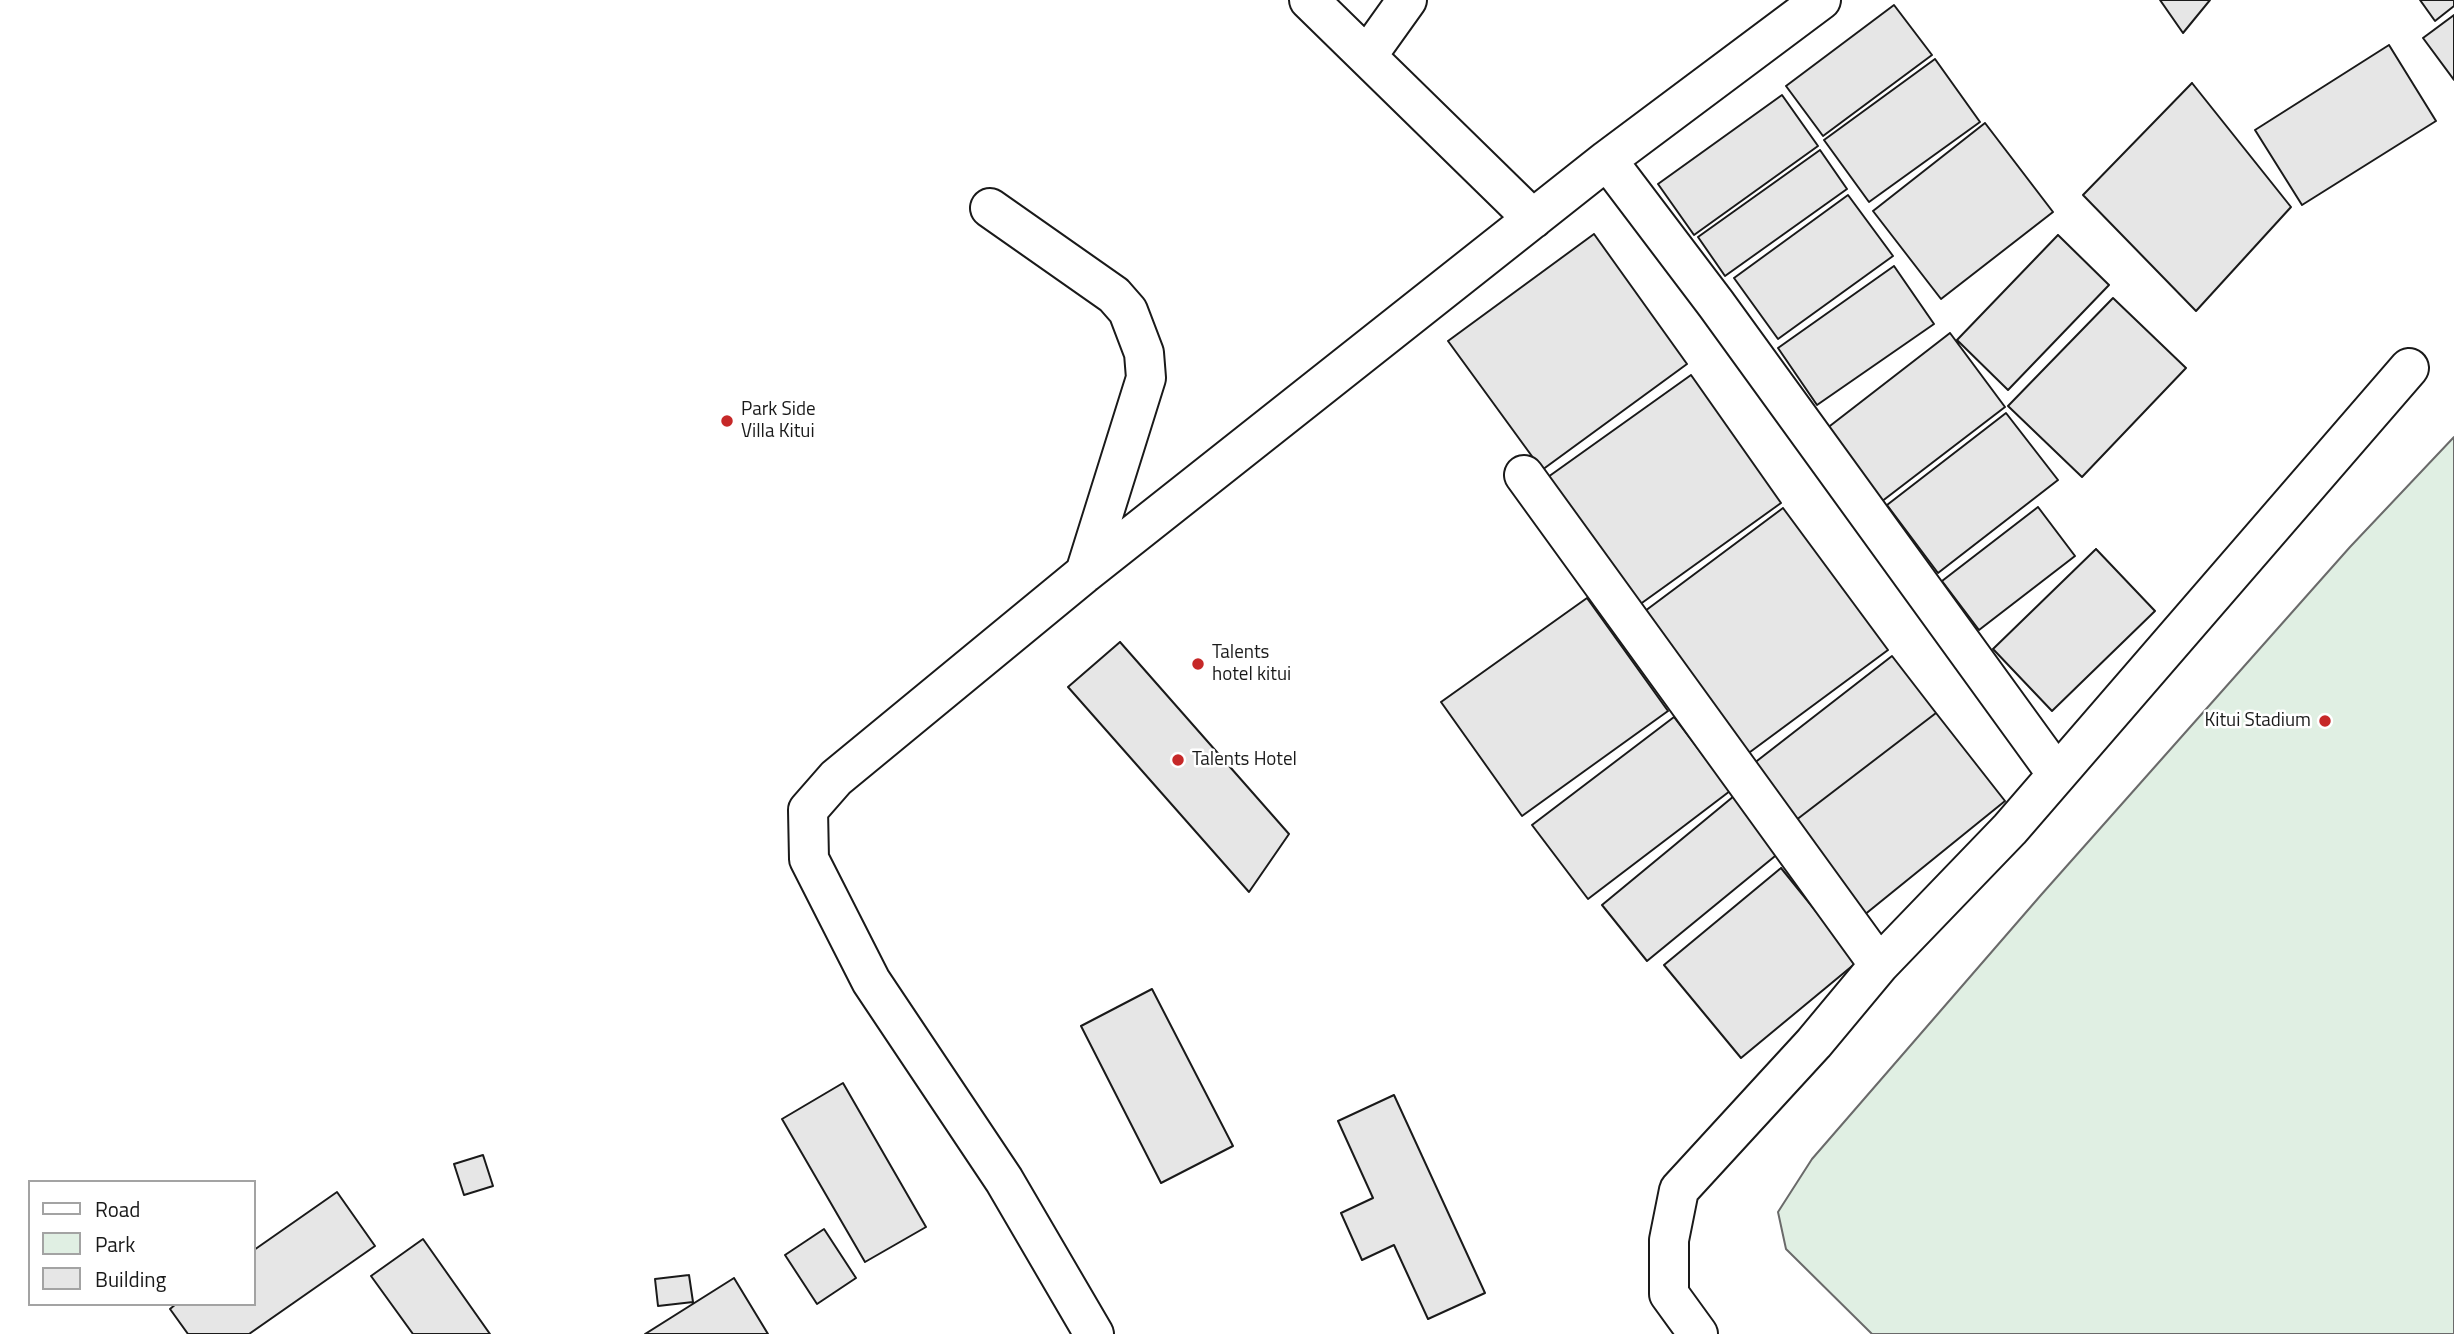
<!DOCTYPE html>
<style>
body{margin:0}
#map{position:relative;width:2454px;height:1334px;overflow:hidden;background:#fff;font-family:"Titillium Web",sans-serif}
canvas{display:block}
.legend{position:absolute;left:28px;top:1180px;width:228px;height:126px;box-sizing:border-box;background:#fff;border:2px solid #a3a3a3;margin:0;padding:9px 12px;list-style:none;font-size:21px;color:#1a1a1a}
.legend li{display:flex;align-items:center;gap:14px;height:35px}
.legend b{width:35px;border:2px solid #a3a3a3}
</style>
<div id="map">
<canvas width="2454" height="1334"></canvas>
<ul class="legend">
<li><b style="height:9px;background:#fff"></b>Road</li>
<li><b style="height:19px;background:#e0efe3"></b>Park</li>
<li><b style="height:19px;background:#e6e6e6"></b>Building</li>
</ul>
</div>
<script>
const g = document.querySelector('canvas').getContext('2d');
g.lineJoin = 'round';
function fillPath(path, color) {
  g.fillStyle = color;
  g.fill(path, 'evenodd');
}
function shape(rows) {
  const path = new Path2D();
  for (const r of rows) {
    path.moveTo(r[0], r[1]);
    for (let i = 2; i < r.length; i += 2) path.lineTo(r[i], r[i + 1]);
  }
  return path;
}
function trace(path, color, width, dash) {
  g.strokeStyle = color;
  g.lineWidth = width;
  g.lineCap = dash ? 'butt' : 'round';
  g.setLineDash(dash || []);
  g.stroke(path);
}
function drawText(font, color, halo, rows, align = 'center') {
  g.font = font + ' "Titillium Web",sans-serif';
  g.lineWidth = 5;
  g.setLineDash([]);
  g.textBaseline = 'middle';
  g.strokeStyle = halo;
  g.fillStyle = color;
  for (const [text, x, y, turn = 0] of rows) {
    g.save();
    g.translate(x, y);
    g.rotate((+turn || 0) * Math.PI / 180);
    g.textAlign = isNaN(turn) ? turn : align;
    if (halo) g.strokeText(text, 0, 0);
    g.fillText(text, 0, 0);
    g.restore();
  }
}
const green = shape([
 [2454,437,2454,1334,1872,1334,1786,1249,1778,1212,1812,1159,2041,895,2350,547,2454,437]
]);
fillPath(green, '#e0efe3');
trace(green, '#6a6a6a', 2);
const building = shape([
 [2160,0,2210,0,2183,33,2160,0],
 [2420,0,2454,0,2454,6,2435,21,2420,0],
 [1894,5,1932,55,1823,136,1786,86,1894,5],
 [2454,15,2454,80,2423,38,2454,15],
 [2389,45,2436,121,2302,205,2255,130,2389,45],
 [1935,59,1980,122,1869,202,1824,140,1935,59],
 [2192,83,2291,207,2196,311,2083,195,2192,83],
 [1782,95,1818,146,1694,235,1658,184,1782,95],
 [1985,123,2053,212,1941,299,1873,211,1985,123],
 [1820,150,1847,189,1725,276,1698,237,1820,150],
 [1848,195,1893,256,1778,339,1734,278,1848,195],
 [1594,234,1687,364,1542,470,1448,341,1594,234],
 [2058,235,2109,285,2008,390,1957,340,2058,235],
 [1894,266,1934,324,1817,405,1778,348,1894,266],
 [2113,298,2186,368,2082,477,2008,406,2113,298],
 [1950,333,2005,407,1881,502,1826,429,1950,333],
 [1691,375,1781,503,1639,605,1548,477,1691,375],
 [2006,413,2058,480,1938,573,1887,505,2006,413],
 [2038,507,2075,556,1979,630,1942,581,2038,507],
 [1783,508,1888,650,1746,755,1641,614,1783,508],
 [2096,549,2155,611,2052,711,1993,649,2096,549],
 [1587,598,1668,711,1522,816,1441,702,1587,598],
 [1120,642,1289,834,1249,892,1068,687,1120,642],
 [1892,656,1936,713,1787,827,1744,771,1892,656],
 [1936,713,2005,801,1858,920,1787,827,1936,713],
 [1674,717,1730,791,1588,899,1532,825,1674,717],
 [1734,796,1780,852,1647,961,1602,905,1734,796],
 [1781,868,1857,962,1741,1058,1664,965,1781,868],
 [1152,989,1233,1146,1161,1183,1081,1026,1152,989],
 [843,1083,926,1227,865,1262,782,1119,843,1083],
 [1394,1095,1485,1293,1428,1319,1394,1245,1362,1260,1341,1213,1373,1198,1338,1121,1394,1095],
 [483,1155,493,1186,464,1195,454,1164,483,1155],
 [337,1192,375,1246,249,1334,188,1334,170,1309,176,1304,254,1304,254,1250,337,1192],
 [824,1229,856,1278,817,1304,785,1255,824,1229],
 [423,1239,490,1334,413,1334,371,1276,423,1239],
 [689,1275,693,1302,658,1306,655,1279,689,1275],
 [734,1278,768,1334,645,1334,734,1278]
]);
fillPath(building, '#e6e6e6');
trace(building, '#1a1a1a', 2);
const minor = shape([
 [1309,0,1533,219],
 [1367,56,1407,0],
 [1607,160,1716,304,2056,773],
 [990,208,1114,295,1128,311,1144,353,1146,378,1085,573],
 [1524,475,1879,965],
 [1094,1334,1004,1180,871,981,809,859,808,810,836,778,1085,573,1607,160,1821,0],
 [1698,1334,1669,1294,1669,1240,1679,1190,1814,1043,1879,965,2010,829,2409,368]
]);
trace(minor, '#1a1a1a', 42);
trace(minor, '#fff', 38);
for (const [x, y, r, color] of [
 [727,421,7,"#c62828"],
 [1198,664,7,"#c62828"],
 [2325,721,7,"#c62828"],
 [1178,760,7,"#c62828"]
]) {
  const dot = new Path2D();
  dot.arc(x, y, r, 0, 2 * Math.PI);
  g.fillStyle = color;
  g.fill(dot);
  trace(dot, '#fff', 2.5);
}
drawText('19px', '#1a1a1a', '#fff', [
 ["Park Side",741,410],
 ["Villa Kitui",741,432],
 ["Talents",1212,653],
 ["hotel kitui",1212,675],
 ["Kitui Stadium",2311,721,"right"],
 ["Talents Hotel",1192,760]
], 'left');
</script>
